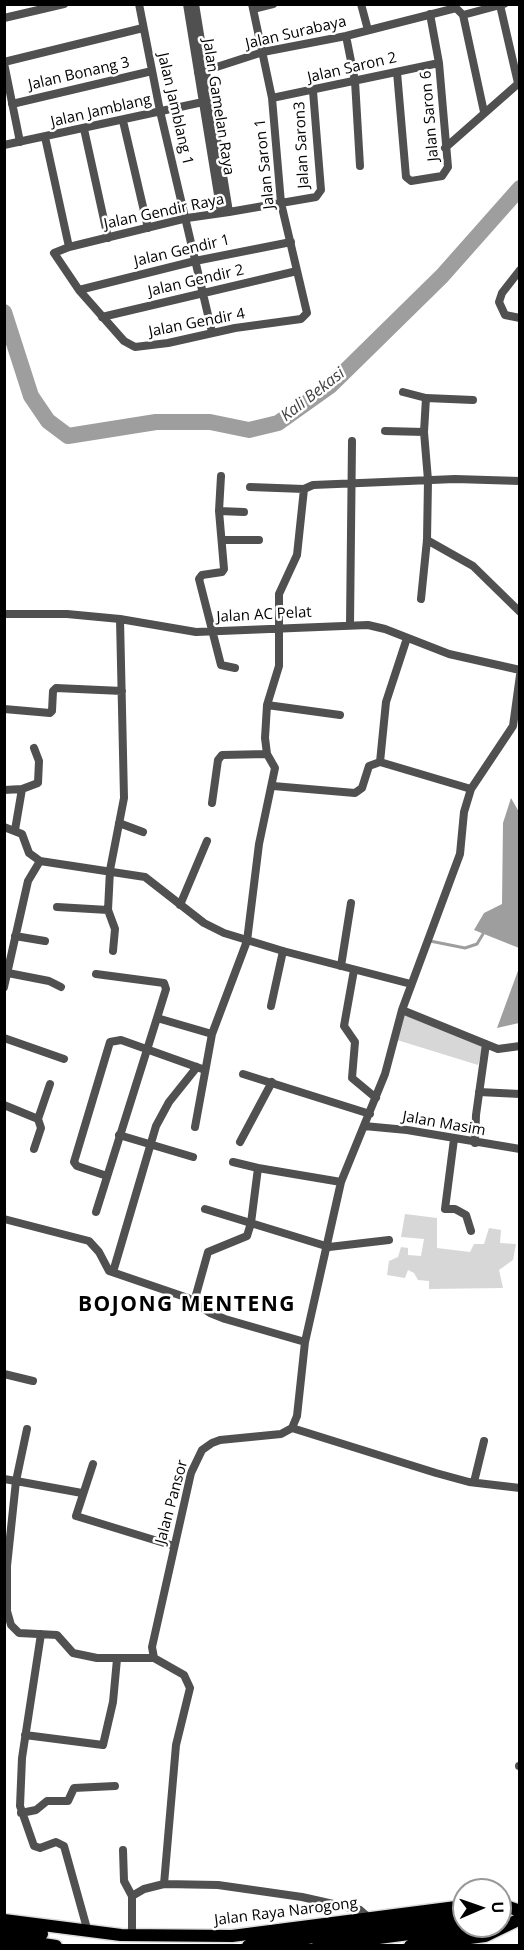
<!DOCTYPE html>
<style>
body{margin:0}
#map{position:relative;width:524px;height:1950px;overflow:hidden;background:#fff;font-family:"Open Sans",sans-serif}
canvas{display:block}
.frame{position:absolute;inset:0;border:6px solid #000;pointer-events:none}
.north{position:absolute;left:452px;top:1878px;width:60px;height:60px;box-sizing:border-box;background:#fff;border:2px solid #999;border-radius:50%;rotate:88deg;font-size:16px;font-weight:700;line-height:24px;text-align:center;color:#000}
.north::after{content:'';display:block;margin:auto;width:21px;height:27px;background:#000;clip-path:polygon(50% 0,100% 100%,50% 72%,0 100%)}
</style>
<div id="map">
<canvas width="524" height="1950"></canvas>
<div class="frame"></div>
<div class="north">U</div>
</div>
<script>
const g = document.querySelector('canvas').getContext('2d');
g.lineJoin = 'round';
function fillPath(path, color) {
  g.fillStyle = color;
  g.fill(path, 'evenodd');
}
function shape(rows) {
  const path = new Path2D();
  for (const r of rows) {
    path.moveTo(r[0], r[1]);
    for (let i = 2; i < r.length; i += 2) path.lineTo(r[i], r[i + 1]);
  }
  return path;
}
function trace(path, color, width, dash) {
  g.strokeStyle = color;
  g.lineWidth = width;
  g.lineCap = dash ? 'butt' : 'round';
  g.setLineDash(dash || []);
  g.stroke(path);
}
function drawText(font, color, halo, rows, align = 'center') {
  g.font = font + ' "Open Sans",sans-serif';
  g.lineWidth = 5;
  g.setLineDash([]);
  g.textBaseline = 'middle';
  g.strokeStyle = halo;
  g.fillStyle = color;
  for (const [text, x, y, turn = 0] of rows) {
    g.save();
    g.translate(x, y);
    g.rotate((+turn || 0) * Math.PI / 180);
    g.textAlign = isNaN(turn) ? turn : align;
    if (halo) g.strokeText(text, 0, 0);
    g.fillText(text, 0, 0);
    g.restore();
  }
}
fillPath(shape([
 [403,1013,483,1047,478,1065,397,1040],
 [405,1214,437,1218,437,1248,470,1252,474,1244,484,1244,489,1228,501,1230,500,1243,516,1244,513,1260,499,1270,503,1288,429,1289,429,1281,418,1280,414,1273,408,1270,405,1278,387,1275,389,1261,398,1257,401,1247,408,1248,408,1255,421,1256,424,1239,401,1237]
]), '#d7d7d7');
fillPath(shape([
 [511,798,519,812,519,948,474,930,484,913,502,904,503,823],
 [519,968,519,1023,497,1028]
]), '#9e9e9e');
trace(shape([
 [430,941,465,948,477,944,483,934]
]), '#9e9e9e', 3);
trace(shape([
 [4,312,31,396,48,421,68,436,156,422,210,422,249,430,278,423,330,386,442,276,520,188]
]), '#9e9e9e', 16);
const primary = shape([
 [500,1904,520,1911],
 [4,1920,121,1935,232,1936,464,1906],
 [4,1929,42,1934],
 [4,1938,56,1946],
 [248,1946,464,1917],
 [318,1946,470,1926],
 [410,1946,485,1936,520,1919]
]);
trace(primary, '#dbdbdb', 15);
trace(shape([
 [139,4,160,111,212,332],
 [187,4,221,213],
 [195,4,229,212],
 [252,4,272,98,281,203,307,313,301,319,235,328,168,343,135,347,124,341,79,290,54,253,69,247,187,218,229,212,281,203,316,197,321,190,313,91],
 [361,4,368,30],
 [500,5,518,83],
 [253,9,273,4],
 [463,15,484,112],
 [4,18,64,4],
 [346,36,355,81,360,166],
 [4,62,143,28],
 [4,63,20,142],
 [397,72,406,177,411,181,442,176,448,167,439,63,430,14],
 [198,73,263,52,346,36,456,8,463,15,504,4],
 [272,98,439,63],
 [12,104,152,71],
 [123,121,148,228],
 [84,129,108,238],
 [45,137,69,247],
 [4,145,203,102],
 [445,148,520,82],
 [520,270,502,293,499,302,505,315,520,318],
 [79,290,195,261,291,242],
 [102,317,297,271],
 [403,392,426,398],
 [385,431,424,432],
 [221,476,219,511,224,569,222,572,202,575,199,579,221,665,235,668],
 [250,487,304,489,313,485,455,479,520,481],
 [219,511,244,512],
 [222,540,259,540],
 [427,540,473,566,520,612],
 [421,599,427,540,428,480,424,432,426,398,473,400],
 [4,614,67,614,120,619,196,632,368,625,385,629,449,654,520,670],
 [350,624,352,441],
 [267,705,340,715],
 [4,709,50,713,52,711,53,691,56,688,122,691],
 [380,762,386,702,407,638],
 [273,786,355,793,362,788,369,766,380,762,471,789],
 [22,789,38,783,39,761,34,748],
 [4,790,22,789,15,830],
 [212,803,218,760,222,755,267,754,265,738,267,705,279,666,279,594,297,555,304,489],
 [119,823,143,832],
 [4,827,22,834,29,853,40,861,145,877,204,923,224,933,283,951,411,984],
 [180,905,207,841],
 [57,907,108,910],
 [15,936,45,941],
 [113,951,115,929,108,910,110,870,124,798,120,619],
 [341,966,351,903],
 [354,970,344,1026,355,1042,352,1078,376,1098],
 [8,973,49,981,61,987],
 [96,974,164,983,166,989,157,1018,212,1034],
 [4,987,28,881,40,861],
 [271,1006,283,951],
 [402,1010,498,1049,520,1046],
 [4,1038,64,1059],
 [243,1074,370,1114],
 [479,1092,520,1094],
 [4,1105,38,1119,41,1128,34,1149],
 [38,1119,50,1084],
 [364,1126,407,1130,520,1149],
 [195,1127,212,1034,247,941,259,844,275,768,267,754],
 [119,1135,193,1157],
 [454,1139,445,1209,455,1209,466,1215,471,1231],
 [240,1142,272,1082],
 [475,1143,476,1115,486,1044],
 [233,1162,258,1168],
 [107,1176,77,1166,74,1162,110,1042,121,1040,205,1070],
 [205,1209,329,1247,389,1240],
 [96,1212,157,1018],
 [4,1219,89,1241,99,1252,109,1271,188,1298,210,1313,225,1319,305,1342],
 [113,1272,156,1126,169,1102,197,1067],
 [194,1302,208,1252,247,1236,251,1223,258,1168,341,1182],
 [4,1374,33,1381],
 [292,1428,436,1473,469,1482,520,1488],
 [27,1429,16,1481,82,1493],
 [93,1464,76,1516,174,1546],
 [4,1479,16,1481,7,1566,7,1611,11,1625,19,1633,57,1635,73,1653,97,1658,154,1658],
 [474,1482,484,1441],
 [41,1634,22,1758,20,1806,34,1846,40,1848,56,1842,64,1846,88,1932],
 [25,1735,103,1745,113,1702,117,1659],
 [519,1766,520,1766],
 [21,1813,36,1810,47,1801,68,1801,74,1788,115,1786],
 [123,1850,124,1881,132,1896],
 [164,1884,218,1885,302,1897,360,1910,368,1917],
 [132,1936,132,1896,144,1889,164,1884,176,1745,190,1688,184,1675,154,1658,152,1647,191,1473,202,1450,212,1443,220,1440,281,1434,292,1428,297,1416,305,1342,341,1182,385,1074,402,1010,460,854,464,812,471,789,513,726,520,675]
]), '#505050', 8);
trace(primary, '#000', 12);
drawText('15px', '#000', '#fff', [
 ["Jalan Surabaya",296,33,-13],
 ["Jalan Saron 2",352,68,-13],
 ["Jalan Bonang 3",79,74,-13],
 ["Jalan Gamelan Raya",218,107,81],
 ["Jalan Jamblang 1",175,109,77],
 ["Jalan Jamblang",101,111,-13],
 ["Jalan Saron 6",430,116,-95],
 ["Jalan Saron3",302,145,-93],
 ["Jalan Saron 1",265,164,-96],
 ["Jalan Gendir Raya",164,212,-12],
 ["Jalan Gendir 1",182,251,-13],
 ["Jalan Gendir 2",196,281,-13],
 ["Jalan Gendir 4",197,323,-11],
 ["Jalan AC Pelat",264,615,-3],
 ["Jalan Masim",444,1124,10],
 ["Jalan Pansor",172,1502,-75],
 ["Jalan Raya Narogong",286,1912,-7]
]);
drawText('italic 16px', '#3f3f3f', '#fff', [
 ["Kali Bekasi",313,395,-38]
]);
g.letterSpacing = '1.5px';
drawText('bold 21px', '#000', '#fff', [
 ["BOJONG MENTENG",187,1305]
]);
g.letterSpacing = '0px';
</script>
